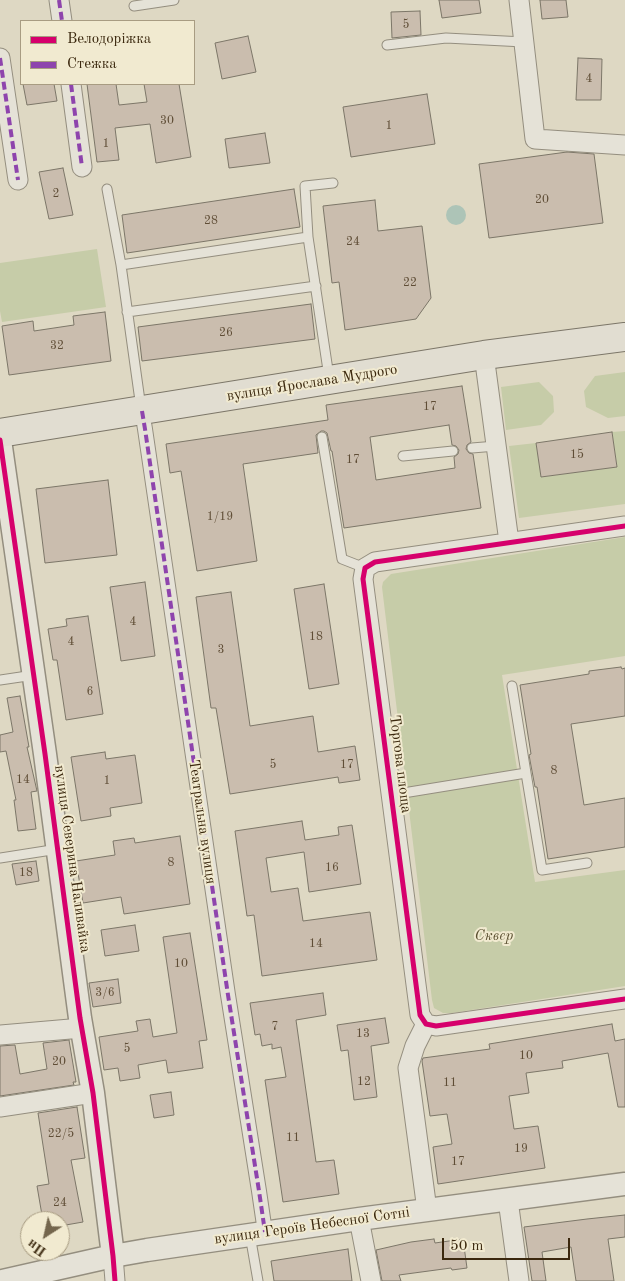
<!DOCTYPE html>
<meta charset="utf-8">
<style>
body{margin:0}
#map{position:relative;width:625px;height:1281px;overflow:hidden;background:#ded8c3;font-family:"Old Standard TT",serif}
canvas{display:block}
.legend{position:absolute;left:20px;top:20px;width:175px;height:65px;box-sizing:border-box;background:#f1ead0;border:1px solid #a89c82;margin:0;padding:6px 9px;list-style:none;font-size:15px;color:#3b280e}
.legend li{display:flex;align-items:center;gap:10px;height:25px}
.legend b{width:25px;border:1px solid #a89c82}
.north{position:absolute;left:20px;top:1211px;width:50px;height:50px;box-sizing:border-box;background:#f1ead0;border:1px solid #a89c82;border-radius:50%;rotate:215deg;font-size:14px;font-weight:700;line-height:20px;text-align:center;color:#3b280e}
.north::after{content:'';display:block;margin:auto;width:18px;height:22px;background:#74664d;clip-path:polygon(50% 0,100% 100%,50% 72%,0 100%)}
.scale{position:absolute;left:442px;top:1238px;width:128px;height:22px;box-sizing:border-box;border:2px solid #3b280e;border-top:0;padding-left:6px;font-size:15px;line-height:18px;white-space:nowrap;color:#3b280e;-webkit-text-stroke:4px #f1ead0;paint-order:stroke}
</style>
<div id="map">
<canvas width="625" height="1281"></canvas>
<ul class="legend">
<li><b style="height:6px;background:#d6006c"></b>Велодоріжка</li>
<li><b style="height:6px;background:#8e44ad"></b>Стежка</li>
</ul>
<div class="north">Пн</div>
<div class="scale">50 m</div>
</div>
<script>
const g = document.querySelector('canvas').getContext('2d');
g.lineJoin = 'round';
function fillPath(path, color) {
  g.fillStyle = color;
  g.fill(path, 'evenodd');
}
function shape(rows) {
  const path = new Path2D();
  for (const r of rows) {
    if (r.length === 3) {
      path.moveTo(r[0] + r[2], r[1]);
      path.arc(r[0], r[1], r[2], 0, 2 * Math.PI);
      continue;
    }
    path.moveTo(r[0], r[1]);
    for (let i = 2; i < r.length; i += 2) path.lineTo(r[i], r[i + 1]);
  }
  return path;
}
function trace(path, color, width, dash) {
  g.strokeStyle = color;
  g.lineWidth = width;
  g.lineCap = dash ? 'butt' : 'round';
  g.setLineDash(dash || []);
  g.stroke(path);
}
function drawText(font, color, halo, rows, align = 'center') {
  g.font = font + ' "Old Standard TT",serif';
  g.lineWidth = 4;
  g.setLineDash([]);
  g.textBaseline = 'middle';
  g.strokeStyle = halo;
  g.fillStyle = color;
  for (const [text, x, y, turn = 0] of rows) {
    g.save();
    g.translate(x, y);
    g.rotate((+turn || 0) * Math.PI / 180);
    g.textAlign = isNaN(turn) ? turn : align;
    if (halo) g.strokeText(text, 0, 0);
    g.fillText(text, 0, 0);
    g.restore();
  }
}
fillPath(shape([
 [97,249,106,307,2,322,0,311,0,263],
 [625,372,625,416,608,418,586,407,584,391,595,376],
 [539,382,553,396,554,412,541,425,506,430,501,387],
 [625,431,625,504,519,518,509,446,536,443,542,477,617,467,612,432],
 [625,537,625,656,502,675,535,882,625,870,625,986,452,1013,443,1013,434,1008,432,1000,382,587,383,582,391,574]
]), '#c6cca8');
fillPath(shape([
 [456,215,10]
]), '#adc4b7');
const building = shape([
 [439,0,479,0,481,13,442,18,439,0],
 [540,0,566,0,568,17,542,19,540,0],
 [420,11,421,35,392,38,391,12,420,11],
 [248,36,256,72,222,79,215,43,248,36],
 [578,58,602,59,601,100,576,100,578,58],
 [23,84,54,84,57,101,27,105,23,84],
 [87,84,116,84,119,105,147,102,144,84,179,84,191,157,156,163,150,124,115,128,119,160,97,162,87,84],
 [427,94,435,144,351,157,343,107,427,94],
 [265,133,270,163,229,168,225,139,265,133],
 [567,152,594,154,603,223,489,238,479,164,567,152],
 [63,168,73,215,49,219,39,172,63,168],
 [294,189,300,227,127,253,122,215,294,189],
 [375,200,378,231,422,226,431,298,416,319,345,330,339,282,332,283,323,206,375,200],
 [311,304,315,339,142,361,138,327,311,304],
 [105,312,111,361,9,375,2,326,33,321,34,331,74,325,73,316,105,312],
 [462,386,471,442,467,445,466,449,469,453,473,454,481,508,344,528,332,451,331,451,327,433,324,431,321,431,316,435,318,453,243,464,257,561,197,571,181,471,170,473,166,444,328,420,326,405,462,386],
 [449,425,452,445,456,446,459,450,458,454,454,457,455,468,376,480,370,437,449,425],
 [612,432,617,467,541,477,536,443,612,432],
 [108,480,117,555,45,563,36,489,108,480],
 [145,582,155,656,121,661,110,587,145,582],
 [324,584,339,684,309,689,294,589,324,584],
 [231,592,250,726,313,716,318,752,355,746,360,780,339,783,338,777,230,794,216,708,211,708,196,597,231,592],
 [88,616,103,714,66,720,57,660,53,660,48,629,67,626,66,619,88,616],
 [621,667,622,669,625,668,625,716,571,724,584,805,625,798,625,847,548,859,537,787,535,787,529,755,531,754,520,685,589,674,589,671,621,667],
 [20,696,29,747,27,747,37,791,31,792,36,829,18,831,14,800,16,800,6,751,0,752,0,735,13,732,7,698,20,696],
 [105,752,106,759,135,755,142,803,110,808,111,816,81,821,71,757,105,752],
 [302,821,305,840,339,835,338,827,352,825,361,884,309,892,304,852,266,858,271,892,298,888,303,921,370,912,377,960,262,976,254,915,247,916,235,831,302,821],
 [180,836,190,904,124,914,121,897,83,903,76,861,115,855,113,841,134,838,135,843,180,836],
 [36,861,39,881,16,885,12,864,36,861],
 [135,925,139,951,105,956,101,930,135,925],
 [190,933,207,1040,199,1041,203,1068,168,1073,166,1060,138,1065,140,1078,120,1081,118,1068,104,1070,99,1037,138,1031,136,1021,150,1019,153,1037,177,1033,163,937,190,933],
 [118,979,121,1003,93,1007,89,983,118,979],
 [323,993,326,1015,296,1020,316,1162,334,1160,339,1194,283,1202,265,1080,286,1077,281,1047,272,1049,272,1044,262,1046,260,1034,255,1035,250,1003,323,993],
 [385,1018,389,1043,371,1046,377,1097,354,1100,348,1050,341,1051,337,1025,385,1018],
 [612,1024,615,1041,625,1039,625,1107,618,1107,608,1053,562,1061,563,1068,526,1073,529,1093,509,1096,514,1129,538,1126,545,1168,438,1184,433,1147,452,1144,447,1114,430,1116,422,1061,423,1058,490,1049,489,1044,612,1024],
 [69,1040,76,1082,73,1082,74,1085,0,1096,0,1046,15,1045,20,1074,47,1069,43,1043,69,1040],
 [171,1092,174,1115,154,1118,150,1095,171,1092],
 [77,1107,85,1158,71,1160,83,1222,60,1226,60,1221,43,1221,37,1186,49,1184,38,1113,77,1107],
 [625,1215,625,1237,608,1239,614,1281,576,1281,571,1247,542,1252,546,1281,532,1281,524,1227,587,1219,625,1215],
 [434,1239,435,1243,463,1239,467,1268,452,1270,451,1268,399,1275,401,1281,382,1281,376,1250,411,1242,434,1239],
 [348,1249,352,1281,274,1281,271,1261,348,1249]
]);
fillPath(building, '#cabdae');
trace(building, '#7c7668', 1);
const service = shape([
 [134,6,174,0],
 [387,45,446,38,524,42],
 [107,189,121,265,141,408],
 [121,265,308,237],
 [127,312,316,286],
 [329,377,308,237,305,186,333,183],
 [322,437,342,559,365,568],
 [472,448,496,446],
 [403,456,453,451],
 [0,680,34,675],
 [512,686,526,773],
 [391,795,526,773,542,870,587,863],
 [0,858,58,849],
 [250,1235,258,1281]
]);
const pedestrian = shape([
 [142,411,145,429,228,995,259,1191,265,1232]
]);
const minor = shape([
 [59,0,62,21],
 [519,0,535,139,625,145],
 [0,58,18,180],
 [71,84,82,167],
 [484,355,509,542],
 [625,526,375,562,365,568,363,579,420,1015,426,1024,436,1026,625,999],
 [426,1024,415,1046,408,1068,427,1210],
 [0,1035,82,1028],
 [0,1107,93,1093],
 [508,1200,519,1281],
 [359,1219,371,1281],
 [113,1256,115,1281]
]);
const tertiary = shape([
 [0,440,45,754,80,1018,93,1093,113,1256],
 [2,1281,113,1256,147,1250,359,1219,625,1184]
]);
const primary = shape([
 [0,433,484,355,625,337]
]);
trace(service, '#948e7f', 11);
trace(pedestrian, '#948e7f', 16);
trace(minor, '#948e7f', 21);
trace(tertiary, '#948e7f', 25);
trace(primary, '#7c7668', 30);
trace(service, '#e5e2d7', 9);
trace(pedestrian, '#e5e2d7', 14);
trace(minor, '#e5e2d7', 19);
trace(tertiary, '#e5e2d7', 22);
trace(primary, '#e1ddd1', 28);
trace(shape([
 [59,0,62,21],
 [0,58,18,180],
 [71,84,82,167],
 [142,411,145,429,228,995,259,1191,265,1232]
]), '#8e44ad', 4, [8, 4]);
trace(shape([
 [0,440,45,754,80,1018,93,1093,113,1256,115,1281],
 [625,526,375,562,365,568,363,579,420,1015,426,1024,436,1026,625,999]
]), '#d6006c', 5);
drawText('12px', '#5f4d36', null, [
 ["5",406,25],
 ["4",589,79],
 ["30",167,121],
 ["1",389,126],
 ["1",106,144],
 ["2",56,194],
 ["20",542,200],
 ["28",211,221],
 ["24",353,242],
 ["22",410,283],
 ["26",226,333],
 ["32",57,346],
 ["17",430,407],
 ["15",577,455],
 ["17",353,460],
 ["1/19",220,517],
 ["4",133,622],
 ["18",316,637],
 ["4",71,642],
 ["3",221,650],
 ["6",90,692],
 ["5",273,765],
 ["17",347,765],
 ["8",554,771],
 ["14",23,780],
 ["1",107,781],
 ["8",171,863],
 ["16",332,868],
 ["18",26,873],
 ["14",316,944],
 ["10",181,964],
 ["3/6",105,993],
 ["7",275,1027],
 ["13",363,1034],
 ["5",127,1049],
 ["10",526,1056],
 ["20",59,1062],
 ["12",364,1082],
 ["11",450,1083],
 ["22/5",61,1134],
 ["11",293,1138],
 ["19",521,1149],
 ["17",458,1162],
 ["24",60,1203]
]);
drawText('15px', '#3b280e', '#f1ead0', [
 ["вулиця Ярослава Мудрого",312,383,-9],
 ["Торгова площа",400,764,83],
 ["Театральна вулиця",202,822,82],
 ["вулиця Северина Наливайка",72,859,82],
 ["вулиця Героїв Небесної Сотні",312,1226,-8]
]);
drawText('italic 15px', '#594e2f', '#f1ead0', [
 ["Сквер",494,936]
]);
</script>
